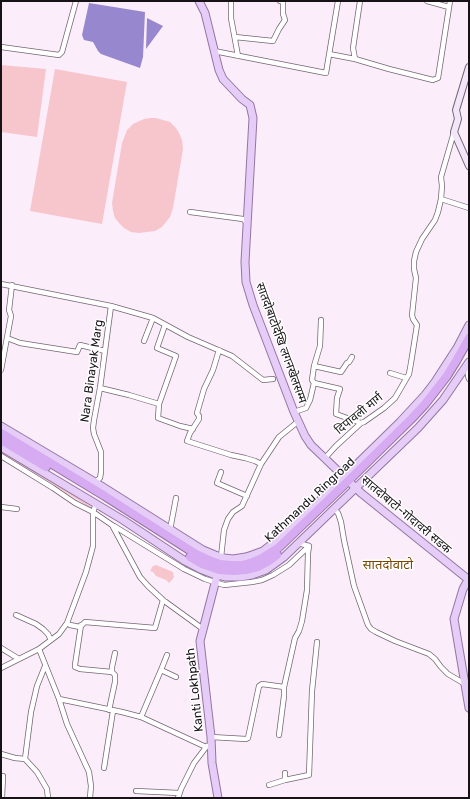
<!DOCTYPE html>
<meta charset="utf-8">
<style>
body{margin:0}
#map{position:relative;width:470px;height:799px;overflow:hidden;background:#fcedfa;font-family:Rubik,sans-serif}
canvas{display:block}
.frame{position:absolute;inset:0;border:2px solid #171216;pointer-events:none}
</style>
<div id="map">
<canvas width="470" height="799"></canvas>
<div class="frame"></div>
</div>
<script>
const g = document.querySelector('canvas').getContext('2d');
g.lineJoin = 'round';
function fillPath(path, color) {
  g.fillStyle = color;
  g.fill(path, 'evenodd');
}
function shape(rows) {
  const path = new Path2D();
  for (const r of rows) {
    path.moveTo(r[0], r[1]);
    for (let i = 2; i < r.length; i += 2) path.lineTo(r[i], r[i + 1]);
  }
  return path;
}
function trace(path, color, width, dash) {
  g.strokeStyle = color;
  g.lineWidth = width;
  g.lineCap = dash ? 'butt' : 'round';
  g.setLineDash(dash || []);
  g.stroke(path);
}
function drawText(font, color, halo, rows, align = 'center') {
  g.font = font + ' Rubik,"Noto Sans Devanagari",sans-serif';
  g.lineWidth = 3;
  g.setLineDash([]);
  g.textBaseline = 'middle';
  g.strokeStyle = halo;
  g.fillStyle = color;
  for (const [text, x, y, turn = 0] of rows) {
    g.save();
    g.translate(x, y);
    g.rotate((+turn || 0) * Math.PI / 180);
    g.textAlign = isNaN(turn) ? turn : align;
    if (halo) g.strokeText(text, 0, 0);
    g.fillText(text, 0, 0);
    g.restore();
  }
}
fillPath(shape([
 [1,65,46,69,37,137,1,132],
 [55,69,127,82,102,224,30,211],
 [150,118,156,118,170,122,176,128,179,133,182,140,183,149,173,208,170,217,162,227,155,231,139,233,131,232,124,228,119,223,115,218,113,211,112,203,122,143,124,138,127,130,133,124,144,119],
 [1,449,51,479,93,508,92,509,46,480,7,458,1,453],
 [156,565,166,569,173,572,174,577,172,580,169,583,166,580,156,576,153,572,150,571,153,566]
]), '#f7c5cc');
fillPath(shape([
 [89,3,145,12,143,57,140,68,101,54,98,51,93,42,84,40,82,35],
 [147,18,163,26,146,49]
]), '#9787cf');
const street = shape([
 [231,1,231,18,238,56],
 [427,1,449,7],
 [235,37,273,41,279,29,285,20,283,14,283,1,280,1],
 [1,47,59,55,62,52,76,1],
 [214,51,326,73,338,1],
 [329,54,355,59,389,69,433,80,438,78,450,1],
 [355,59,353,48,360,1],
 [441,199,469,208],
 [190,212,243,219,247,223],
 [1,284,111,306,153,318,188,337,232,356,263,380,273,379],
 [7,338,20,343,77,352,80,345,105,351],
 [144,341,153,318],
 [219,350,213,370,204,389,197,413,199,416,199,419,190,433,187,441,231,455,245,458,255,461,261,464],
 [314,366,341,372,347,363,349,362,352,357],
 [465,367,468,370,468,376,469,379],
 [1,370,11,316,9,310,12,285],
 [390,373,406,378],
 [314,383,340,389,337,398,336,414,361,423],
 [100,388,129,395,159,404,158,418,180,426,193,429],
 [159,404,176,356,157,348,165,325],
 [294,412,306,408,310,400,314,383,312,380,314,366,320,346,321,320],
 [1,456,53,488,75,503,93,512,112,525,140,577,148,586,163,600,203,629],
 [325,458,336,446,361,423,364,422,384,408,395,398,409,374,411,363,417,325,413,319,412,315,416,278,414,269,414,261,416,252,422,239,435,220,438,212,441,199,442,186,441,177,454,132],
 [221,472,217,483,247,496],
 [95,482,100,478,101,472,101,452,94,434,93,428,94,420,100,388,111,306],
 [1,507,17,509],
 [334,509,338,513,341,522,344,540,354,586,368,625,371,629,376,632,395,641,429,654,435,659,441,667,448,674,465,684],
 [114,526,184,569,205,579,224,585,252,582,262,580,273,575,289,565,309,546],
 [170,530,176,498],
 [221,557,224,530,228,519,233,512,242,506,261,464,279,437,295,424,299,422],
 [16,615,36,624,43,629,48,634,51,640],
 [67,623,70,625,80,627,85,622,155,628,163,600],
 [81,625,75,665,75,667,80,669,112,672],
 [1,648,19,659],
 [1,668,39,649],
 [161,670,167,655],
 [59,699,122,712,141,717,206,747],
 [109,710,115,682,115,675,112,672,112,667,115,653],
 [141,717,161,670,176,677],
 [279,735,284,696,284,687,295,638,299,631,302,621,307,590,308,553,309,546,298,543],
 [211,737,246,739,248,738,259,686,262,684,284,687],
 [1,754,15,758,25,759,37,772,47,789,48,798],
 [25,759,31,712,37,686,45,666],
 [104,768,113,711],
 [285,780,309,775,312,691,317,642],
 [269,785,285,780,285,773],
 [136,791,179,793],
 [2,798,3,776],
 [90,798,91,786,89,772,67,724,59,699,39,649,59,634,67,623,86,572,93,546,93,512,96,504],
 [178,798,181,789,194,763,207,746]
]);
const secondary = shape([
 [469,67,456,110,458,119,454,132,469,166]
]);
const primary = shape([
 [199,1,205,13,219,70,223,79,242,99,250,105,253,118,245,262,246,282,253,305,294,412,305,436,311,445,361,493,469,580],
 [1,426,95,482,203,550,215,555,224,558,233,559,246,557,252,555,263,551,286,533,310,510,400,422,425,395,435,382,457,348,469,325],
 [1,447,123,520,185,561,200,569,213,574,226,577,240,577,252,575,266,570,284,557,418,428,443,400,469,362],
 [218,572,200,641,211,737,212,763,218,798],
 [468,580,463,589,454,619,469,708]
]);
const highway = shape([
 [1,433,105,496,196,554,209,560,220,564,230,565,242,565,253,562,262,558,278,548,348,481,411,419,425,404,446,377,456,361,469,338],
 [1,440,46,467],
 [190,557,202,564,219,570,234,571,246,570,258,567,269,561,277,555]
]);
trace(street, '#736772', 6);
trace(secondary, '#736772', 8);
trace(primary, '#9375a4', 9);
trace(highway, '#9375a4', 10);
trace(street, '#fff', 4.5);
trace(secondary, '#f3e6fb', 6);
trace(primary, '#e6cdf7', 7);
trace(highway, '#d6abf1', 8);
drawText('12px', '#171216', '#fff', [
 ["सातदोबाटोदेखि लगनखेलसम्म",281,343,70],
 ["Nara Binayak Marg",92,371,-82],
 ["दिपावली मार्ग",359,414,-39],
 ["Kathmandu Ringroad",310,500,-43],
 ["सातदोबाटो-गोदावरी सडक",406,515,40],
 ["Kanti Lokhpath",195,690,-96]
]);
drawText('13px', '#7a4602', '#fff', [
 ["सातदोवाटो",388,565]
]);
</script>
